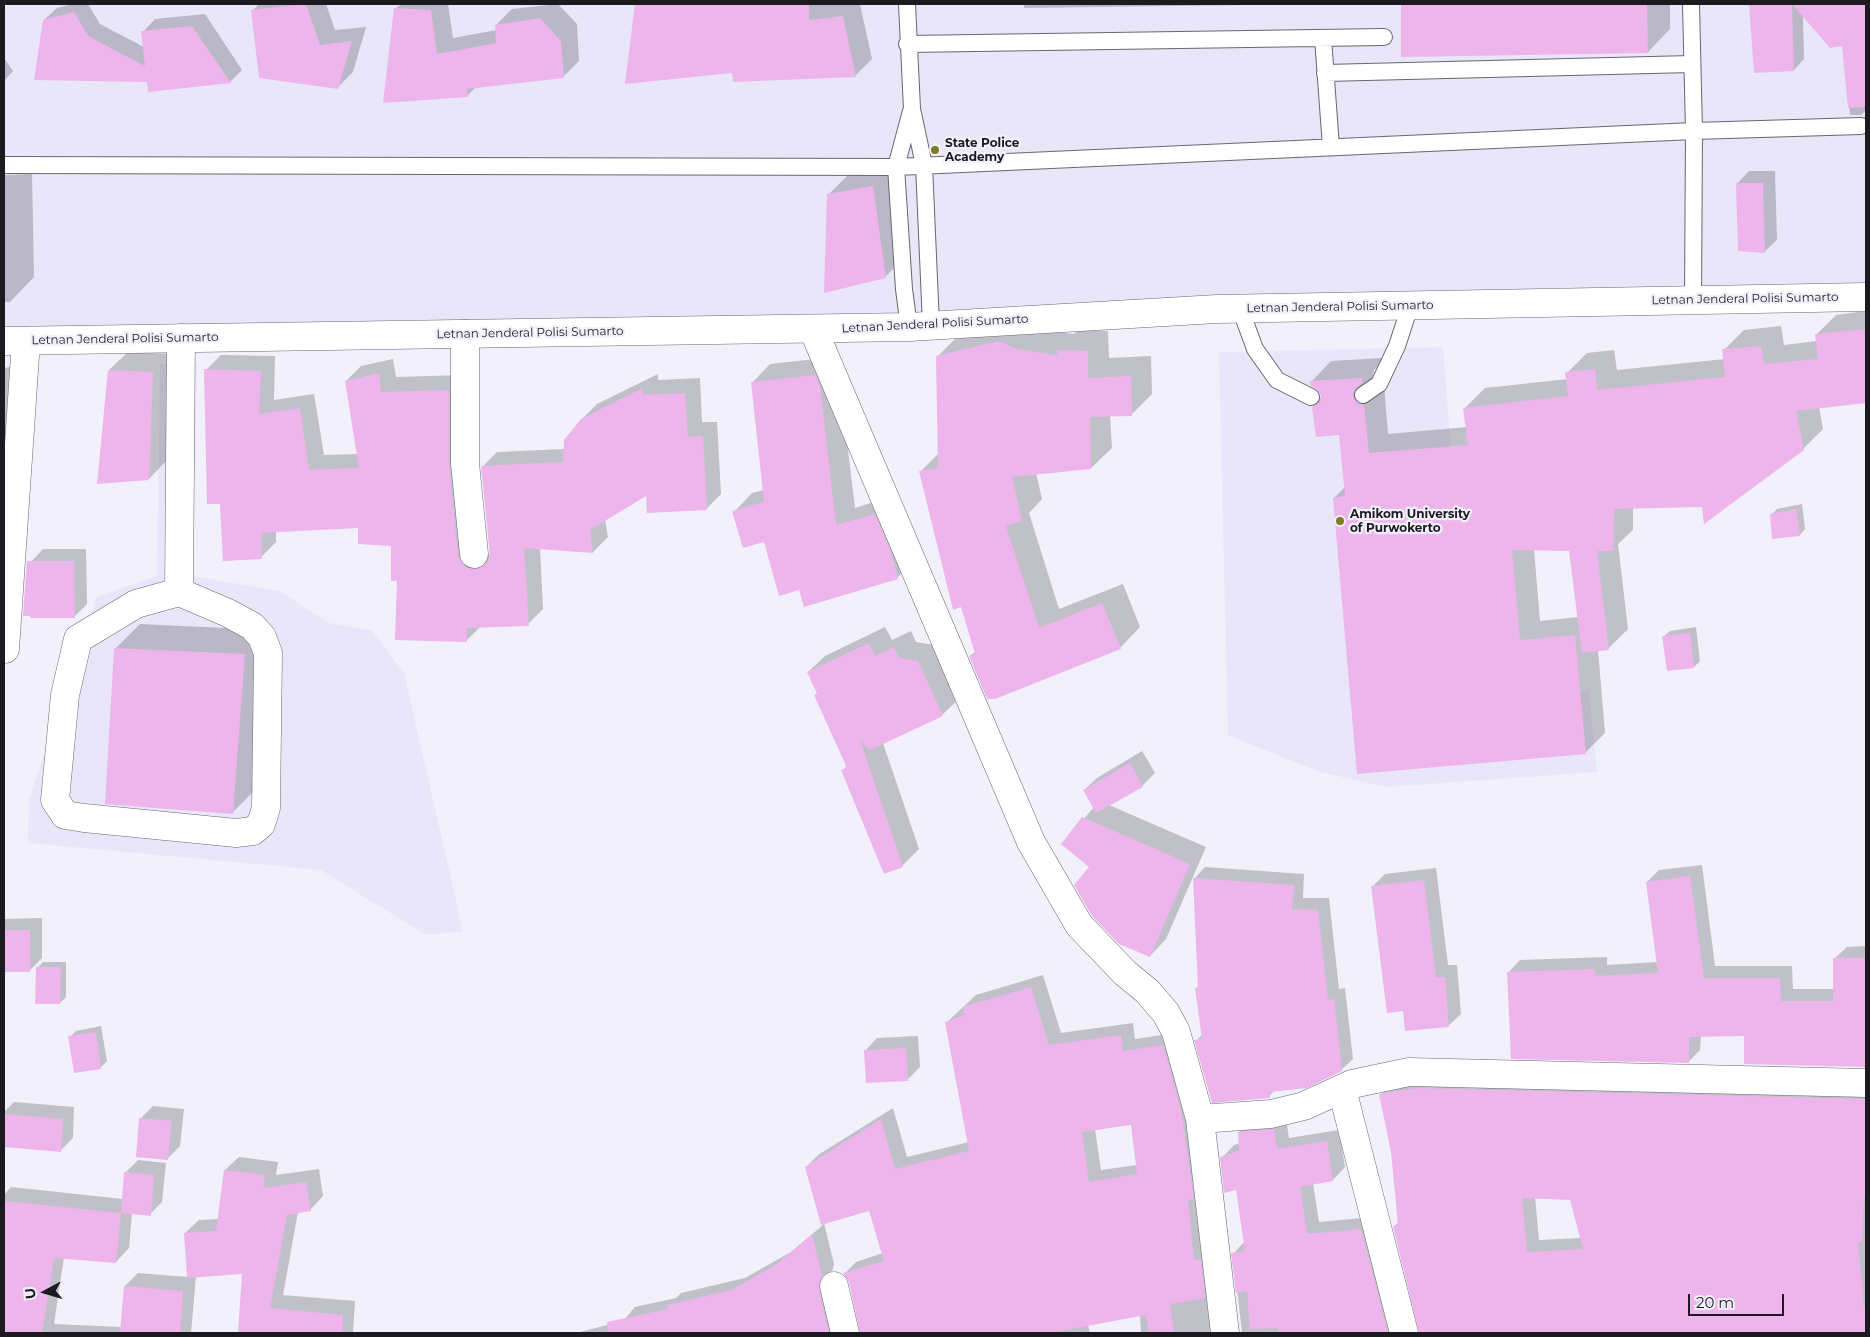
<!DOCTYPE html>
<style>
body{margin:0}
#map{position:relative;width:1870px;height:1337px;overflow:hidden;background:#f1f0fb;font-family:Montserrat,sans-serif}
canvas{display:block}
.frame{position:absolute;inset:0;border:5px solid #1b1b1f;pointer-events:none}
.north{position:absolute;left:20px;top:1267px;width:50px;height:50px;-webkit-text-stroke:4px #f1f0fb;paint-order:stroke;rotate:264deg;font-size:14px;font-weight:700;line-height:20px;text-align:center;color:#1b1b1f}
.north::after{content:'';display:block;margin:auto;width:18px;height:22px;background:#1b1b1f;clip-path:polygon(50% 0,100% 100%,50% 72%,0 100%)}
.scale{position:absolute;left:1688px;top:1294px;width:96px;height:22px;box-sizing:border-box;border:2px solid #1b1b1f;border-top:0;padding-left:6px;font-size:15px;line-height:18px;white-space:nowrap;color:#1b1b1f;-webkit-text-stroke:4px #f1f0fb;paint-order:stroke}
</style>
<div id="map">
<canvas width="1870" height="1337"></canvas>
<div class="frame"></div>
<div class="north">U</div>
<div class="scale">20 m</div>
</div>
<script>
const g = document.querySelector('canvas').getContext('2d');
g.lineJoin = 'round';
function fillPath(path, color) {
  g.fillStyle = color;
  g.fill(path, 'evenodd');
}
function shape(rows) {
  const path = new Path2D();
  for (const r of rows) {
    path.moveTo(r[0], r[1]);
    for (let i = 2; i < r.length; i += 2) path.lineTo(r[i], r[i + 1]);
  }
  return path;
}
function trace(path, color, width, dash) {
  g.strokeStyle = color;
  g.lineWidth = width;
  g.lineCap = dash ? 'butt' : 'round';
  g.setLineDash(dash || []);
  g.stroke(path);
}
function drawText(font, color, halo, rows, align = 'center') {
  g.font = font + ' Montserrat,sans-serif';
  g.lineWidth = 4.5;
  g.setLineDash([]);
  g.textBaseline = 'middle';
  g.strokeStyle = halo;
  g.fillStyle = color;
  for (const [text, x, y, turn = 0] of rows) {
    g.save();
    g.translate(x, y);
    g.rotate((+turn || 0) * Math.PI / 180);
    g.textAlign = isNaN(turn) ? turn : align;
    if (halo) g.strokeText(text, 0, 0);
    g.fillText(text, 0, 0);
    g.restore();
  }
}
fillPath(shape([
 [4,4,1866,4,1866,297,4,341],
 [1443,347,1470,702,1589,691,1597,772,1387,787,1320,772,1228,735,1219,352],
 [197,363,193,576,279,591,329,623,371,630,404,673,463,931,426,935,321,870,28,843,29,801,42,759,69,704,96,597,157,576,160,364]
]), '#e9e6f9');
fillPath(shape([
 [73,4,88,4,100,24,144,47,143,32,155,19,205,14,242,70,230,82,148,81,44,20,57,8],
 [259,4,326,4,335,30,366,27,353,72,338,87,253,10],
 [401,4,448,4,453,38,497,30,496,25,512,9,558,4,577,24,579,61,563,77,477,86,468,95,395,9],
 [637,4,860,4,872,59,856,75,734,81,734,71,626,82],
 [1024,4,1322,4,1024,8],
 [1402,4,1670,4,1670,29,1648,52,1402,56],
 [1751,4,1866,4,1866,110,1861,115,1850,115,1843,44,1803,15,1804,59,1794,70,1755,72],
 [4,58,13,71,4,81],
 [891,168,904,258,885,277,828,195,847,176],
 [1749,171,1775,171,1777,240,1764,252,1737,184],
 [32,174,34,277,10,302,4,302,4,175],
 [1866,311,1866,402,1819,407,1823,429,1803,449,1703,506,1633,507,1633,530,1618,544,1628,629,1608,649,1598,650,1605,733,1585,753,1334,498,1345,487,1340,434,1314,407,1322,396,1311,382,1331,361,1382,358,1382,362,1374,370,1373,376,1378,384,1384,385,1388,434,1467,427,1465,408,1485,388,1568,379,1567,373,1587,353,1614,350,1617,370,1725,359,1724,350,1744,330,1781,326,1784,345,1817,341,1816,335,1836,315],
 [1534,549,1571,549,1579,617,1540,621],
 [1037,329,1074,334,1079,330,1108,331,1109,358,1151,356,1152,394,1131,415,1110,415,1112,448,1091,468,1036,473,1042,499,1029,513,1059,609,1123,584,1140,627,1120,648,970,656,975,652,920,472,939,453,937,357,958,336],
 [128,352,171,354,167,460,149,479,109,370],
 [221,355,275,356,274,400,314,394,324,455,358,454,346,381,361,366,393,359,396,377,464,375,482,553,490,555,482,467,497,452,565,449,581,420,597,404,658,374,658,380,700,378,702,422,717,422,721,494,706,509,648,494,605,520,608,537,593,552,540,548,543,609,528,624,481,626,467,640,398,579,393,544,360,527,276,531,276,542,261,557,221,503,206,370],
 [834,357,838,367,855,508,893,496,916,559,898,577,805,605,800,589,764,540,734,512,752,493,764,490,752,383,770,364],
 [24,365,4,561,4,368],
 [1802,504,1805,529,1800,535,1771,515,1777,509],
 [43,549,86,549,87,604,74,617,31,562],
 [140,624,269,630,257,788,233,812,116,648],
 [885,627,892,640,911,631,916,642,934,645,959,699,942,715,883,743,919,849,902,866,843,770,847,766,815,696,818,693,808,672,825,656],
 [1696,627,1700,661,1694,667,1664,636,1670,631],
 [1142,751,1155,773,1142,786,1109,805,1206,847,1166,939,1150,956,1091,867,1062,844,1094,807,1084,790,1097,778],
 [1702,865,1715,966,1792,966,1793,989,1835,989,1834,959,1847,947,1866,946,1866,1066,1745,1063,1745,1034,1701,1035,1700,1050,1688,1062,1508,973,1520,960,1607,957,1607,965,1658,962,1647,882,1659,870],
 [1205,867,1304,874,1303,898,1329,898,1339,989,1345,988,1353,1059,1341,1070,1275,1090,1268,1097,1196,1041,1203,1034,1196,988,1199,986,1194,879],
 [1436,868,1448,965,1457,965,1461,1014,1448,1026,1405,1010,1372,887,1385,874],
 [42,918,42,958,30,970,4,971,4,919],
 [43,962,66,962,66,997,60,1003,37,968],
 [1043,975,1061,1033,1133,1023,1135,1039,1175,1033,1229,1333,1141,1333,1140,1315,1088,1325,1090,1333,861,1333,850,1282,844,1274,856,1262,883,1253,870,1210,824,1223,834,1264,831,1276,849,1333,576,1333,623,1321,635,1307,676,1298,681,1293,745,1278,791,1252,823,1225,806,1167,818,1155,893,1108,907,1157,969,1142,946,1023,976,995],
 [1132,1123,1137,1165,1101,1170,1095,1129],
 [101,1026,107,1061,101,1067,70,1037,76,1031],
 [918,1036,920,1067,908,1079,865,1051,877,1038],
 [1393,1082,1866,1087,1866,1333,1420,1333,1394,1226,1399,1222,1392,1151,1381,1095],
 [1535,1197,1571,1199,1581,1238,1539,1240],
 [14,1102,74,1107,73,1138,60,1151,4,1146,4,1112],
 [153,1106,184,1109,180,1146,168,1158,140,1119],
 [1286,1118,1289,1138,1339,1130,1345,1167,1333,1180,1313,1183,1319,1222,1373,1217,1407,1333,1242,1333,1233,1254,1245,1241,1237,1189,1222,1158,1234,1145,1240,1143,1239,1132,1252,1120],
 [239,1157,278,1162,276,1175,319,1169,323,1196,310,1210,298,1212,283,1295,355,1301,353,1333,239,1333,243,1273,196,1276,191,1333,4,1333,4,1195,11,1187,123,1199,125,1173,138,1160,166,1163,162,1202,150,1214,132,1213,129,1248,116,1262,64,1257,54,1324,121,1327,125,1286,138,1273,188,1277,185,1233,199,1220,219,1219,225,1170]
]), '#0003');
fillPath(shape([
 [306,4,320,45,352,41,338,89,259,78,251,10],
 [635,4,809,4,809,20,843,16,856,77,733,82,732,73,625,84],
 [1401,4,1647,4,1648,53,1401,57],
 [1749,4,1866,4,1866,107,1848,108,1842,46,1830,48,1792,4,1794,71,1754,73],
 [394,8,431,10,437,54,496,43,495,25,540,18,561,41,564,78,467,89,468,97,383,103],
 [74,12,88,36,145,66,141,31,192,26,231,83,148,92,147,82,34,80,43,20],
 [1736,183,1763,183,1765,253,1738,251],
 [873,186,886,278,824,293,827,194],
 [1866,329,1866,403,1796,411,1804,450,1704,524,1702,507,1614,509,1613,551,1597,551,1609,650,1582,653,1569,551,1512,550,1520,640,1575,635,1586,754,1357,774,1333,498,1345,496,1339,435,1316,437,1312,407,1320,402,1321,396,1319,391,1310,385,1310,381,1362,378,1362,383,1354,390,1353,396,1358,404,1364,405,1369,453,1468,445,1463,408,1568,396,1565,372,1595,369,1597,390,1725,377,1722,349,1761,346,1764,364,1818,359,1815,334],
 [999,341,1016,349,1057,355,1057,350,1088,351,1088,378,1131,376,1132,416,1090,417,1091,469,1012,477,1022,521,1006,526,1039,628,1102,603,1121,649,995,699,987,699,969,656,975,654,961,607,953,610,919,471,938,468,936,356],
 [204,369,261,371,259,414,300,408,309,470,359,468,345,381,379,373,381,392,449,390,449,465,458,556,462,563,468,568,476,569,483,566,488,561,490,553,481,466,563,462,564,440,581,419,643,388,643,395,685,393,688,437,703,436,707,510,647,513,646,496,590,530,593,553,524,548,529,626,467,628,467,642,395,640,397,581,391,581,391,546,358,544,358,528,261,533,262,559,223,561,220,504,207,504],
 [108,370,153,372,149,480,97,484],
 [816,375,820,386,836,525,875,514,890,549,898,579,804,607,799,590,779,596,764,542,743,548,732,511,764,502,751,382],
 [1796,509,1800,536,1772,539,1770,514],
 [27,561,74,561,75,618,30,618,30,616,23,616],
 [1690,633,1694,668,1667,671,1662,636],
 [869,643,875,656,894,647,899,658,918,661,943,716,870,750,860,740,903,867,884,874,841,770,847,768,814,695,817,694,807,672],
 [114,648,245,654,233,814,105,804],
 [1130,763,1143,787,1096,813,1083,790],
 [1082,817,1190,864,1150,957,1119,944,1092,916,1074,885,1089,867,1061,844],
 [1690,876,1704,978,1780,978,1781,1001,1833,1001,1833,958,1866,958,1866,1067,1744,1064,1744,1036,1689,1037,1689,1063,1511,1059,1507,972,1595,969,1595,976,1658,973,1646,882],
 [1193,878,1294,885,1292,909,1318,910,1328,1000,1334,999,1342,1071,1307,1088,1270,1092,1270,1098,1212,1103,1194,1040,1202,1039,1195,988,1198,988],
 [1424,880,1436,977,1445,977,1449,1027,1405,1031,1403,1011,1387,1013,1371,886],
 [4,930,30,930,30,972,4,972],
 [36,967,61,967,60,1004,35,1004],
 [1031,987,1049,1045,1121,1035,1123,1051,1163,1045,1181,1110,1194,1199,1188,1200,1194,1260,1201,1259,1205,1298,1170,1304,1174,1333,1149,1333,1146,1315,1049,1333,860,1333,849,1282,843,1273,884,1261,869,1211,821,1225,805,1167,881,1119,895,1169,969,1151,945,1022,965,1015,962,1007],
 [1131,1125,1137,1174,1089,1182,1082,1132],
 [96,1032,101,1069,74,1073,68,1036],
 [906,1048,908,1081,866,1083,864,1050],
 [1416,1088,1866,1099,1866,1196,1864,1197,1862,1242,1858,1242,1864,1307,1866,1307,1866,1333,1419,1333,1393,1226,1398,1225,1391,1152,1379,1094],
 [1522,1198,1570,1200,1583,1249,1527,1252],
 [4,1114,63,1119,61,1152,4,1147],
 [139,1118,172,1121,168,1160,136,1157],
 [1274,1129,1277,1149,1327,1141,1333,1181,1300,1187,1307,1234,1361,1229,1388,1333,1279,1333,1278,1328,1250,1329,1247,1291,1236,1293,1231,1253,1245,1251,1236,1190,1224,1193,1220,1157,1239,1151,1238,1132],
 [224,1170,265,1175,263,1188,306,1182,311,1211,287,1215,270,1308,343,1315,342,1333,238,1333,242,1274,187,1278,184,1233,216,1231],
 [124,1172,154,1175,151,1216,121,1213],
 [4,1201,121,1213,116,1263,54,1258,42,1333,4,1333],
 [812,1234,822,1277,819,1290,829,1333,608,1333,607,1322,668,1309,667,1305,732,1290,777,1264],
 [124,1286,183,1291,180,1333,120,1333]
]), '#eeb4ec');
const service = shape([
 [907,4,912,109,924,165,931,325],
 [1691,4,1694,131,1693,301],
 [1323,38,1331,147],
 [907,44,1384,37],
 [1325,73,1692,64],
 [4,165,896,167,1694,131,1861,126],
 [1240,308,1255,349,1277,380,1311,397],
 [909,327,904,289,896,167,911,111],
 [1363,395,1379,384,1397,346,1410,306]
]);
const minor = shape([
 [813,329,1031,842,1079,925,1125,973,1147,991,1166,1013,1176,1032,1200,1119,1225,1333],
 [465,334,465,463,474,554],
 [179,592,136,604,78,639,65,695,55,800,65,815,84,818,236,833,253,831,261,824,266,808,268,653,262,637,252,626,228,613,179,592,181,338],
 [5,649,26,341],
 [1342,1089,1404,1333],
 [1200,1119,1271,1114,1304,1106,1352,1084,1409,1072,1866,1083],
 [834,1286,845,1333]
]);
const tertiary = shape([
 [4,341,909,327,1217,309,1866,297]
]);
trace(service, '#686770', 18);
trace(minor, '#686770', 29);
trace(tertiary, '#686770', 29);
trace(service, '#fff', 16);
trace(minor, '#fff', 28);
trace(tertiary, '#fff', 28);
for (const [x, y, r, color] of [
 [935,150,5,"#7f7b22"],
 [1340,521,5,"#7f7b22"]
]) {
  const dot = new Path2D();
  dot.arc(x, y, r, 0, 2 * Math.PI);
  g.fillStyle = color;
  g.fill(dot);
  trace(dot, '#f1f0fb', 2);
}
drawText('bold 12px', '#1b1b1f', '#f1f0fb', [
 ["State Police",945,143],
 ["Academy",945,157],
 ["Amikom University",1350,514],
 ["of Purwokerto",1350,528]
], 'left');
drawText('12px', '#1b1b1f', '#f1f0fb', [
 ["Letnan Jenderal Polisi Sumarto",1745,299,-1],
 ["Letnan Jenderal Polisi Sumarto",1340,307,-1],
 ["Letnan Jenderal Polisi Sumarto",935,324,-3],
 ["Letnan Jenderal Polisi Sumarto",530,333,-1],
 ["Letnan Jenderal Polisi Sumarto",125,339,-1]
]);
</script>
